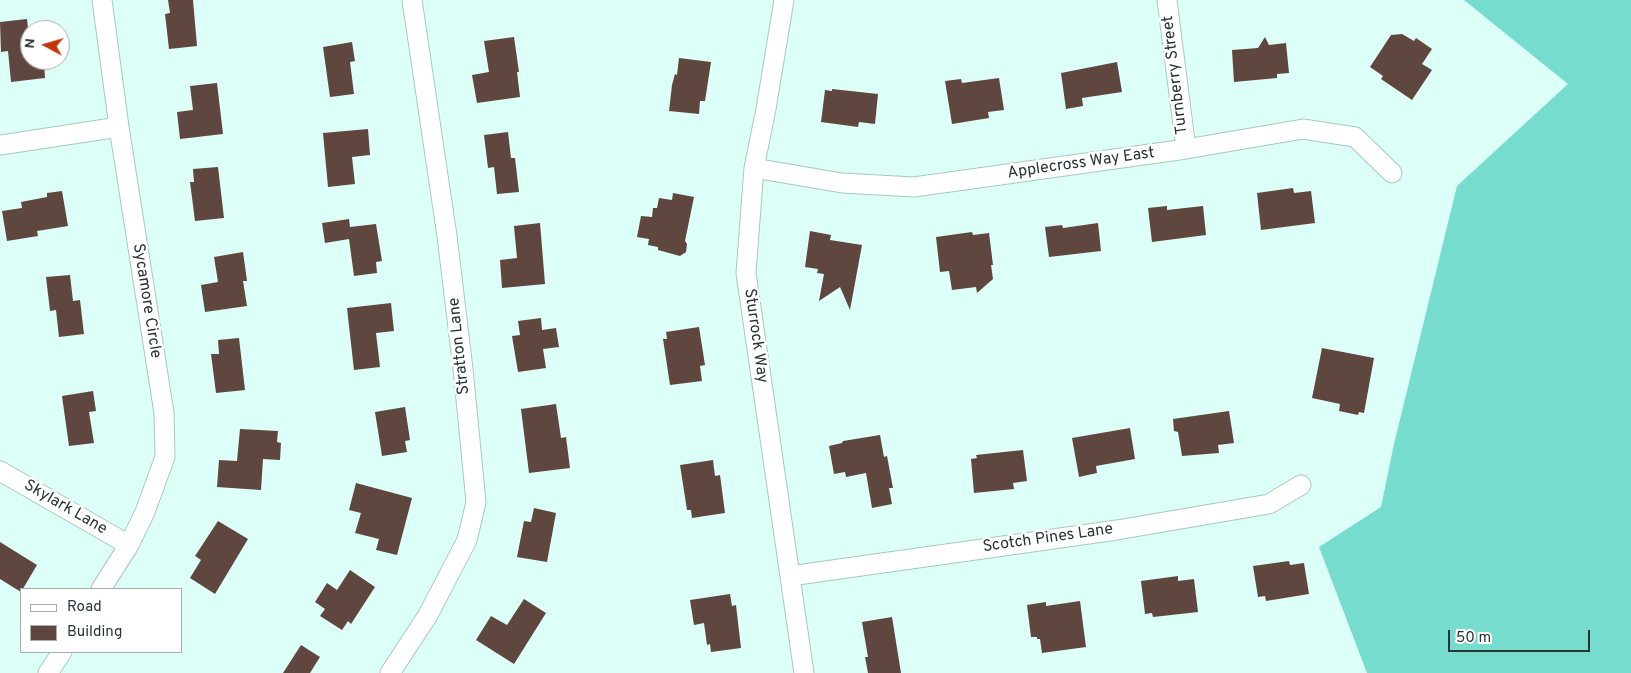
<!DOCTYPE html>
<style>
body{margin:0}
#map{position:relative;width:1631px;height:673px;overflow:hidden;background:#dcfff8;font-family:Overpass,sans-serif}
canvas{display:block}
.legend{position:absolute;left:20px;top:588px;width:162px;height:65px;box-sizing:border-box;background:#fff;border:1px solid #a9aead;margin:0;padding:6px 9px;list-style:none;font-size:15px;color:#283533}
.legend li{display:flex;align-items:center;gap:10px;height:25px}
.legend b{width:25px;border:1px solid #a9aead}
.north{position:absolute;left:20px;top:20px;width:50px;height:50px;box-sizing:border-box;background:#fff;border:1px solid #a9aead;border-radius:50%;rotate:276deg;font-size:14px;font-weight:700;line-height:20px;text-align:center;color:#283533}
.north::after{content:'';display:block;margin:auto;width:18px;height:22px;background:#c0380b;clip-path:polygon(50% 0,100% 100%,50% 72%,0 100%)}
.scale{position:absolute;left:1448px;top:630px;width:142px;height:22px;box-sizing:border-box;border:2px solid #283533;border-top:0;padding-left:6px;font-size:15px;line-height:18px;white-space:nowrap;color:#283533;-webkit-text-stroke:4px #fff;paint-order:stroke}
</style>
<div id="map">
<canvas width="1631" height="673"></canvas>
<ul class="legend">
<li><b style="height:6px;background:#fff"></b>Road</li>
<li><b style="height:14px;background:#5f463f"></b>Building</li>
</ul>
<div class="north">N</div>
<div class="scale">50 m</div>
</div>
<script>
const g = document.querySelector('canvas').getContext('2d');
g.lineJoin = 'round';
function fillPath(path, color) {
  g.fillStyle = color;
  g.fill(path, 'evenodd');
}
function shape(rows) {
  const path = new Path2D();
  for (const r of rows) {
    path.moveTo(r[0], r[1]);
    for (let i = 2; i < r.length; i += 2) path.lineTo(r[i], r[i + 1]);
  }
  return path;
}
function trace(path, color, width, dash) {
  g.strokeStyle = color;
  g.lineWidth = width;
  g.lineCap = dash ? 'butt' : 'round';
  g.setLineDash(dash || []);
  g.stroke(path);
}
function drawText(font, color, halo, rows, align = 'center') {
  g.font = font + ' Overpass,sans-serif';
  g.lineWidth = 5;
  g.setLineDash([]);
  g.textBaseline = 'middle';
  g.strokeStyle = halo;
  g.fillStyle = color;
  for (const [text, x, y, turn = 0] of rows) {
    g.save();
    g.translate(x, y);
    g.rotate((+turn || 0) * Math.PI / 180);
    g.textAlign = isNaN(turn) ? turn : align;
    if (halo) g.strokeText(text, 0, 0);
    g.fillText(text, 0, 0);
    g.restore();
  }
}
fillPath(shape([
 [1464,0,1631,0,1631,673,1367,673,1319,547,1381,507,1394,444,1457,186,1568,84]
]), '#76dccd');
fillPath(shape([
 [168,0,193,0,197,46,169,49,165,14,170,13],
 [27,19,29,37,30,37,30,60,40,60,40,63,44,63,45,78,11,82,8,51,1,52,0,22],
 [1402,34,1414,41,1416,38,1432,49,1422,64,1432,70,1412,100,1381,79,1383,76,1370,67,1391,35],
 [514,37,519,72,517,72,520,97,477,103,472,75,489,72,484,41],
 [1265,37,1269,45,1286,43,1289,73,1277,74,1277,78,1234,82,1232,50,1258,48],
 [352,42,355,61,350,62,354,94,330,97,323,47],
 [679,58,711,62,705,101,700,101,699,114,669,111,672,85,675,74,677,75],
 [1117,62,1122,92,1082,98,1083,106,1066,109,1061,73],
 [999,78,1004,110,988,112,989,118,952,124,945,81,961,79,962,83],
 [217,83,223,134,180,139,177,112,193,110,190,86],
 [832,89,878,94,875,124,859,122,858,127,821,122,825,90,832,91],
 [368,129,370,155,352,157,355,184,328,187,323,133],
 [508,132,511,158,515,158,519,192,497,194,494,167,488,168,484,135],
 [218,167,224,218,195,221,190,182,194,182,193,169],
 [1293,188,1294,193,1311,191,1315,223,1261,230,1257,193],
 [62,191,68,226,37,231,38,236,7,241,2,211,22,208,21,202,47,197,47,193],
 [673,193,694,197,685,241,687,244,686,252,680,256,658,250,658,247,648,245,649,239,637,237,641,216,652,217,653,208,657,208,659,198,672,200],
 [1167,206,1167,210,1203,206,1206,235,1152,242,1148,208],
 [349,219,350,227,376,224,382,261,376,262,377,273,354,276,349,239,325,243,322,223],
 [540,223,545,284,502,288,500,260,517,258,514,226],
 [1098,223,1101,251,1049,257,1045,227,1062,225,1063,228],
 [810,231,831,235,830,240,862,245,850,310,840,287,819,301,824,274,817,273,818,269,805,267],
 [972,232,973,235,989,233,993,265,991,265,993,279,977,293,976,287,952,290,949,271,940,272,936,237],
 [243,252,247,281,243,281,247,306,205,312,201,285,218,282,214,257],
 [70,275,73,301,80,300,84,334,59,337,56,310,50,311,46,277],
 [391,303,394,331,376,333,380,367,354,370,347,308],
 [541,318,542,330,556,328,559,347,543,349,546,368,518,372,512,336,520,335,518,321],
 [699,327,705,365,700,366,702,381,670,385,663,339,667,339,666,332],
 [239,338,245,390,216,393,211,354,219,354,218,340],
 [1322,348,1374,358,1364,413,1359,412,1358,415,1339,411,1340,404,1312,398],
 [93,391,96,411,89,412,94,443,69,446,62,396],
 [556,404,561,438,566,437,570,468,529,473,521,409],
 [405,407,410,440,405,441,407,452,382,456,375,412],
 [1229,411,1234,443,1218,445,1219,453,1182,456,1178,432,1174,431,1173,419],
 [1130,428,1135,459,1096,466,1097,473,1079,477,1072,438],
 [240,429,278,431,277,442,281,443,280,460,263,459,261,490,217,487,219,460,237,461],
 [880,435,884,457,887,456,893,488,889,488,892,504,872,508,866,473,846,477,845,472,834,474,829,446,842,443,843,441],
 [1023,450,1027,481,1013,483,1014,489,974,493,971,459,977,458,976,455],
 [713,460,715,476,720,475,725,513,692,518,691,510,687,510,680,465],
 [356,483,412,498,397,555,376,550,379,539,355,533,361,513,349,510],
 [534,508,556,513,547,562,517,557,524,521,531,522],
 [218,521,248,539,215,594,190,578,201,560,195,556],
 [0,542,37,565,21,592,0,579],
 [1289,561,1290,565,1304,563,1309,594,1266,601,1265,596,1258,597,1253,566],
 [350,570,375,587,351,624,348,621,342,630,320,616,325,609,315,602,327,583,337,590],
 [1178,576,1178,581,1194,579,1198,612,1153,617,1152,613,1145,614,1141,581],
 [730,594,732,606,736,605,741,648,711,652,710,644,707,645,704,623,694,625,690,600],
 [524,599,546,613,514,664,476,640,491,616,507,625],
 [1080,601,1086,647,1042,653,1040,639,1037,639,1037,637,1031,637,1027,605,1046,602,1046,606],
 [892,617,901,673,868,673,865,657,868,657,862,622],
 [301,645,320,657,310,673,283,673]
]), '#5f463f');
const minor = shape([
 [784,0,766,109,754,168,746,273,804,673],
 [1167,0,1186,149],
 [0,145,119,127],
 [754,168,842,183,914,187,1186,149,1303,129,1355,137,1392,173],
 [0,471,129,545],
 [790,576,1117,530,1269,504,1301,485],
 [101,589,129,545,145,512,165,457,164,413,119,127,102,0],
 [48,673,62,652],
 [390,673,428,615,467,540,476,502,463,369,447,236,412,0]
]);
trace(minor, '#a7c8c2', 21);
trace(minor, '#fff', 19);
drawText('16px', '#283533', '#fff', [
 ["Turnberry Street",1176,75,-97],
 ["Applecross Way East",1081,164,-8],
 ["Sycamore Circle",146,301,81],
 ["Sturrock Way",755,336,82],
 ["Stratton Lane",460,346,-96],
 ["Skylark Lane",65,508,30],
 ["Scotch Pines Lane",1048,539,-8]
]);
</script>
